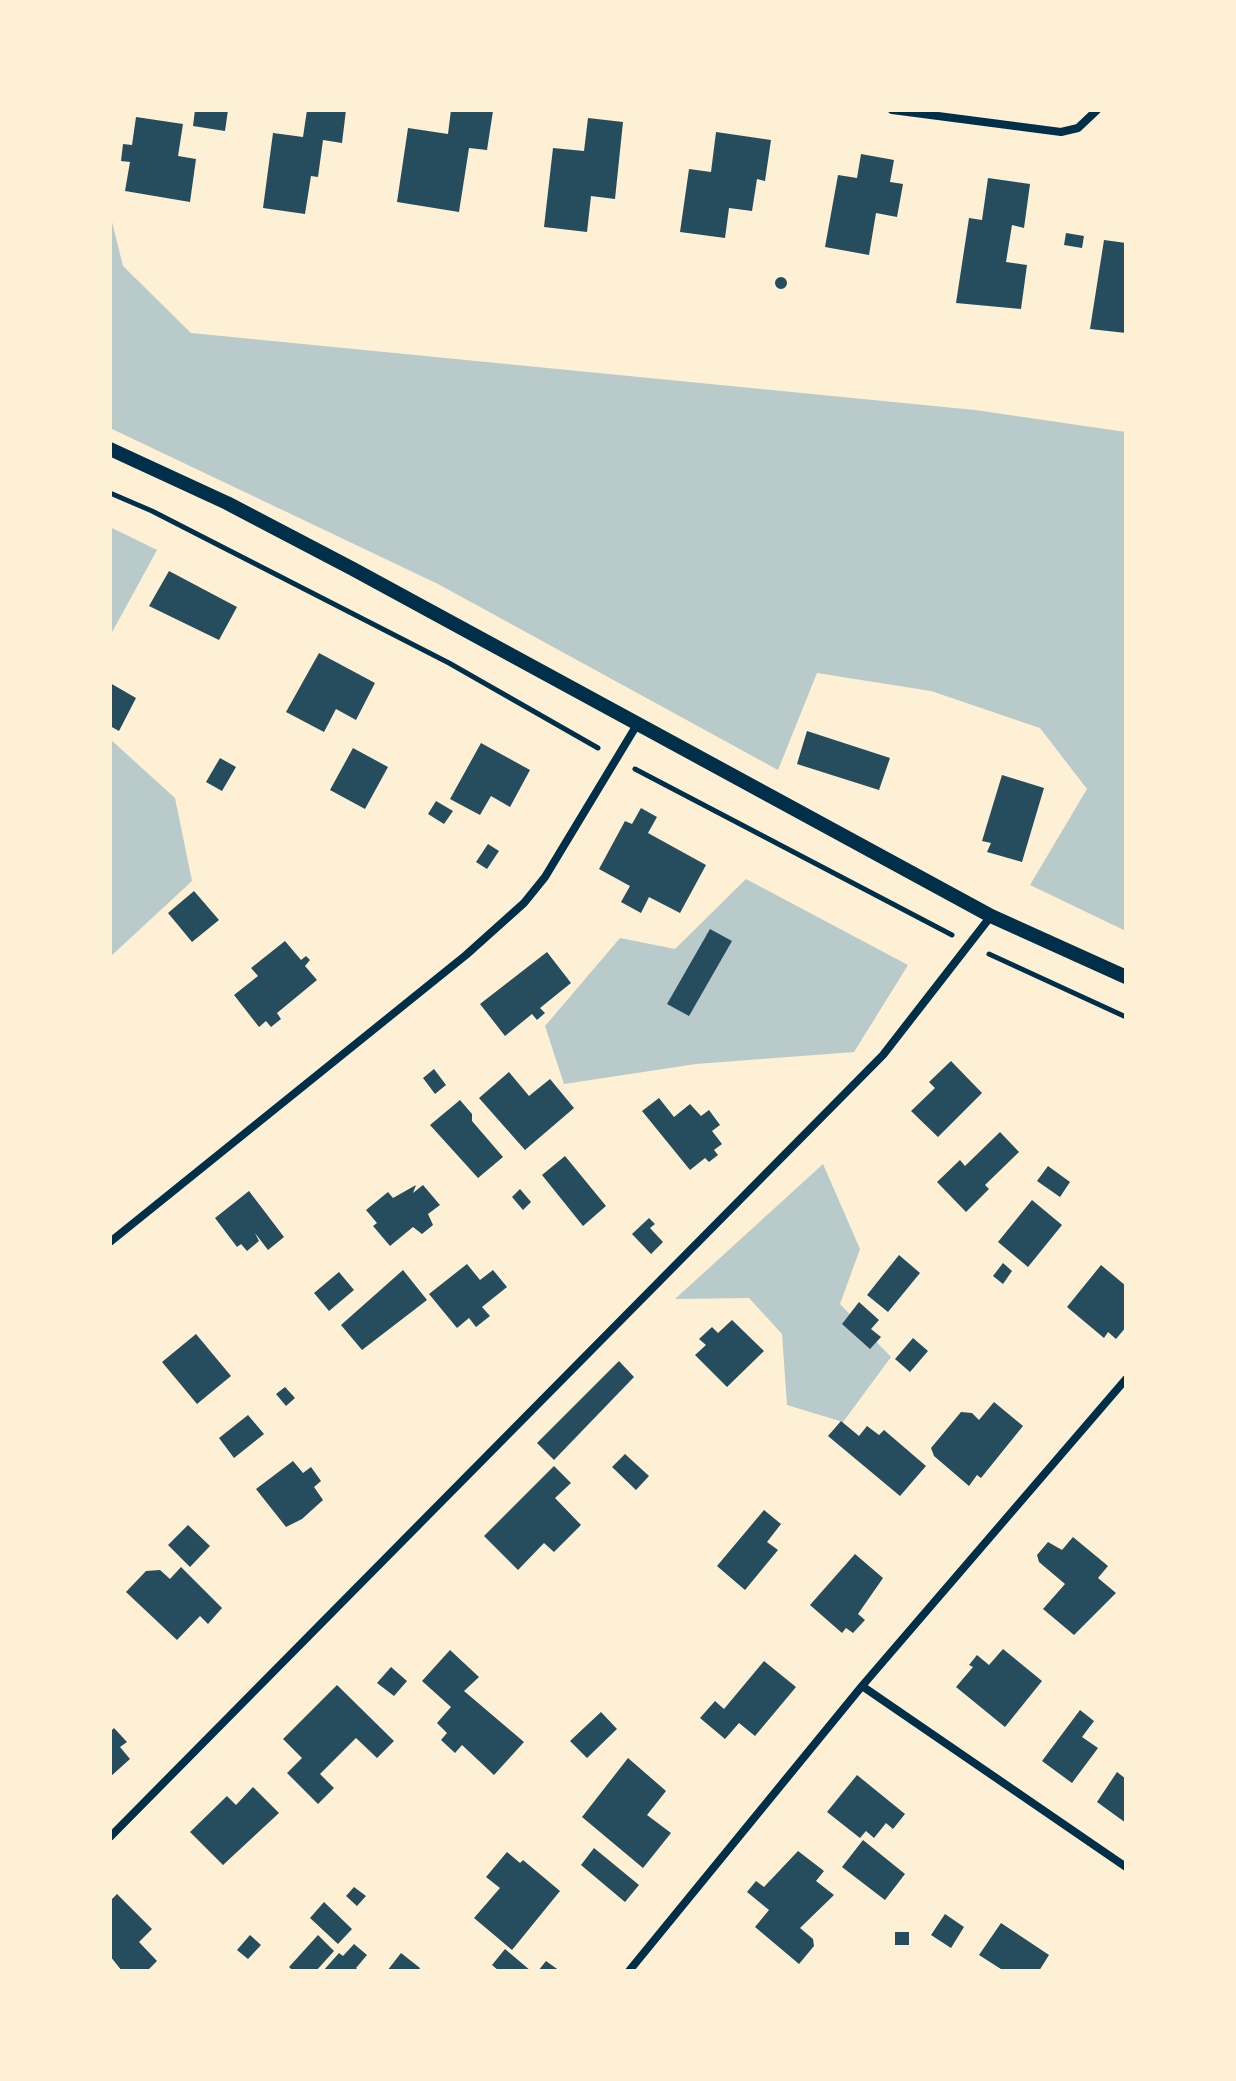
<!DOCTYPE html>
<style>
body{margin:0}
#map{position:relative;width:1236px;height:2081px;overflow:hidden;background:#fdf0d5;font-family:"Source Serif 4",serif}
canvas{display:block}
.frame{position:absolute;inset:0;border:112px solid #fdf0d5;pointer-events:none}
</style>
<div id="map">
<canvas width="1236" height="2081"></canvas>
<div class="frame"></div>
</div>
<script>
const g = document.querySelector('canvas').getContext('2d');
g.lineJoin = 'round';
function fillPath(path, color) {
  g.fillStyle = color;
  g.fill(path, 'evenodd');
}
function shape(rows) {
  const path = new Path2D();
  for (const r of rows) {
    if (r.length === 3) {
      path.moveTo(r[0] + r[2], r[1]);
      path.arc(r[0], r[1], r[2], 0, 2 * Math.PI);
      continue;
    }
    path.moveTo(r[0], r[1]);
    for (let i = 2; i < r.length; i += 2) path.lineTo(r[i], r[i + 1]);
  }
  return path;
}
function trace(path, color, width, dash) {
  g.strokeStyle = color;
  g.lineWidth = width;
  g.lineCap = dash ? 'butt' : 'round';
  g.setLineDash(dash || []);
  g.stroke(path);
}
fillPath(shape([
 [110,214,123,266,191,333,975,410,1126,432,1126,931,1030,885,1087,789,1040,728,931,691,817,673,778,770,438,584,110,428],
 [110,527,157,550,110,636],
 [110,739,175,798,192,881,110,957],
 [746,879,908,965,854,1052,696,1064,564,1084,545,1026,620,938,675,949],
 [823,1164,860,1249,840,1304,891,1357,843,1422,787,1405,782,1334,749,1298,675,1299]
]), '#b9caca');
fillPath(shape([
 [195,110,228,110,225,131,193,126],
 [307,110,346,110,342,143,323,140,318,177,311,176,305,214,263,208,273,133,303,137],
 [451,110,493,111,487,150,469,148,459,212,397,202,408,128,448,134],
 [136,117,183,124,178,156,196,159,190,202,125,191,130,162,121,161,123,144,132,145],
 [588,118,623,122,615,199,591,196,587,232,544,227,553,148,584,151],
 [716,132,771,140,765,181,757,179,752,211,729,208,725,238,680,232,689,169,711,172],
 [861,154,894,160,890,182,903,184,897,217,876,213,869,255,825,247,838,175,857,178],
 [988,178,1030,184,1024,228,1012,225,1006,262,1027,265,1021,309,956,303,969,218,982,220],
 [1066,233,1084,236,1082,248,1064,245],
 [1104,240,1126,243,1126,333,1090,329],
 [781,283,6],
 [169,571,237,607,219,640,149,606],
 [319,653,375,683,356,720,336,709,324,732,286,712],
 [110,683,136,698,119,731,110,726],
 [807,731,890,758,879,790,797,764],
 [481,743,530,770,510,807,491,796,480,815,450,799],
 [353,748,388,767,365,809,330,790],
 [220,758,236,767,222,791,206,782],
 [1002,775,1044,788,1022,862,987,852,991,843,982,841],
 [436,801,453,811,444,824,428,814],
 [641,808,657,817,648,833,706,865,680,913,649,897,641,913,621,902,630,886,599,869,625,821,632,824],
 [488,844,499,851,487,869,476,862],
 [194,891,219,920,192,942,168,913],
 [710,929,732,941,689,1016,667,1004],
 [285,941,301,960,306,956,310,960,305,966,317,980,277,1013,281,1019,271,1027,266,1021,259,1027,234,995,258,976,251,968],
 [547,952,571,983,540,1008,545,1013,537,1020,532,1014,505,1036,480,1004],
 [951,1061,982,1093,938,1137,911,1111,935,1088,929,1082],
 [434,1069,446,1085,435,1094,423,1078],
 [509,1072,529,1096,550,1079,574,1108,525,1150,479,1098],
 [659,1098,674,1117,690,1104,701,1116,709,1110,720,1125,712,1131,722,1144,714,1150,718,1155,709,1162,705,1158,690,1170,642,1111],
 [460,1100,472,1114,472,1121,503,1157,478,1178,430,1125],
 [1000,1132,1019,1152,985,1185,989,1189,966,1212,937,1182,960,1160,965,1166],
 [565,1156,606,1206,583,1226,542,1175],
 [1048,1166,1070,1182,1060,1197,1037,1181],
 [416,1185,413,1193,423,1185,440,1205,428,1214,433,1225,422,1234,413,1227,390,1246,373,1226,377,1223,366,1210,388,1192,393,1198],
 [520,1189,531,1202,523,1210,512,1197],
 [249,1191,284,1237,268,1250,255,1233,259,1241,247,1251,241,1244,237,1247,215,1218],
 [1032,1200,1062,1225,1028,1267,998,1242],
 [649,1218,655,1224,650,1228,663,1242,651,1254,632,1234],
 [899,1255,920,1273,888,1312,867,1295],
 [1003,1263,1012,1271,1003,1284,993,1276],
 [467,1264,480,1280,493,1270,507,1287,482,1307,490,1316,476,1327,469,1318,457,1328,429,1294],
 [1101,1265,1126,1286,1126,1327,1116,1339,1108,1332,1104,1338,1067,1307],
 [403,1270,427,1300,362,1350,341,1325],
 [339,1272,354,1290,329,1311,314,1293],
 [859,1302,879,1320,871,1329,881,1337,870,1349,842,1324],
 [732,1320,764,1351,727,1387,695,1355,706,1345,699,1339,712,1327,718,1333],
 [196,1334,231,1376,197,1404,162,1362],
 [913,1338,928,1351,910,1372,895,1359],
 [619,1361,634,1377,554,1460,537,1443],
 [285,1387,295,1398,286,1406,276,1394],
 [994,1402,1023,1426,981,1478,977,1475,969,1486,934,1456,931,1448,961,1412,972,1413,979,1420],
 [248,1415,264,1434,234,1458,219,1438],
 [841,1421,859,1436,867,1426,879,1435,884,1430,926,1466,900,1496,828,1436],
 [625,1454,649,1476,636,1490,612,1467],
 [293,1461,303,1473,311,1467,321,1481,314,1487,323,1500,302,1519,286,1527,256,1489],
 [554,1466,571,1483,555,1498,581,1525,554,1552,544,1543,518,1570,484,1536],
 [764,1510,781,1524,767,1542,778,1550,745,1590,717,1566],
 [188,1525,210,1546,190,1567,168,1545],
 [1073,1537,1108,1566,1098,1578,1116,1593,1074,1635,1043,1609,1065,1584,1039,1562,1037,1555,1048,1542,1062,1550],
 [855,1554,883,1578,858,1614,865,1620,853,1633,846,1628,842,1633,810,1605],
 [181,1567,222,1608,208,1624,200,1616,177,1640,126,1592,146,1571,160,1570,170,1579],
 [1003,1649,1042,1681,1005,1727,956,1687,973,1667,969,1665,977,1655,989,1665],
 [450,1650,479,1677,464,1691,524,1742,494,1775,462,1745,455,1753,441,1740,447,1733,437,1723,451,1707,422,1681],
 [764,1661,796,1687,755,1736,739,1723,725,1739,700,1718,715,1701,724,1709],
 [391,1667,407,1681,394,1696,377,1683],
 [337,1685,394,1741,377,1758,356,1738,320,1774,334,1788,318,1804,287,1773,302,1758,283,1739],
 [1080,1710,1094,1721,1082,1737,1098,1748,1072,1783,1042,1761],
 [601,1712,617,1729,587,1758,570,1741],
 [114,1728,127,1742,120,1747,130,1759,110,1777,110,1732],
 [628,1758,666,1791,647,1815,671,1833,643,1868,582,1817],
 [1117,1772,1126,1779,1126,1823,1097,1802],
 [857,1775,905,1814,893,1829,886,1823,874,1838,866,1831,860,1838,827,1812],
 [253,1787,279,1813,223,1865,190,1832,227,1796,236,1805],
 [863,1840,905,1874,885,1900,842,1867],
 [594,1848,639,1885,625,1902,581,1865],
 [798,1851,824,1871,816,1881,834,1895,800,1928,813,1939,814,1946,799,1964,755,1927,769,1910,747,1892,756,1881,764,1887],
 [507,1852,520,1863,523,1860,560,1891,512,1950,474,1918,500,1888,486,1877],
 [354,1887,366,1896,357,1906,346,1896],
 [117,1894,152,1929,139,1942,157,1961,147,1971,122,1971,110,1956,110,1901],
 [324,1902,352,1929,338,1944,310,1918],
 [945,1914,964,1927,951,1948,931,1935],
 [1001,1923,1049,1955,1039,1971,1004,1971,979,1955],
 [895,1932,909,1932,909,1945,895,1945],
 [250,1935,261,1945,248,1959,237,1950],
 [318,1935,334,1951,316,1971,293,1971,289,1967],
 [354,1944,367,1955,356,1968,359,1971,323,1971,339,1953,343,1956],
 [505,1949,531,1971,499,1971,492,1965],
 [401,1953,420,1968,419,1971,387,1971],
 [546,1961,560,1971,538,1971]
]), '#264d5e');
trace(shape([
 [110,493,152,511,449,663,598,748],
 [635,769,952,935],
 [989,954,1126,1017]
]), '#003049', 5);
trace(shape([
 [892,110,1061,132,1078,128,1097,110],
 [110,1242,466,955,524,903,545,877,638,723],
 [862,1686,1126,1867],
 [110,1837,883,1055,991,916],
 [629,1971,862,1686,1126,1379]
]), '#003049', 8);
trace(shape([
 [110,449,227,503,353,569,991,916,1126,977]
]), '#003049', 14);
</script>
